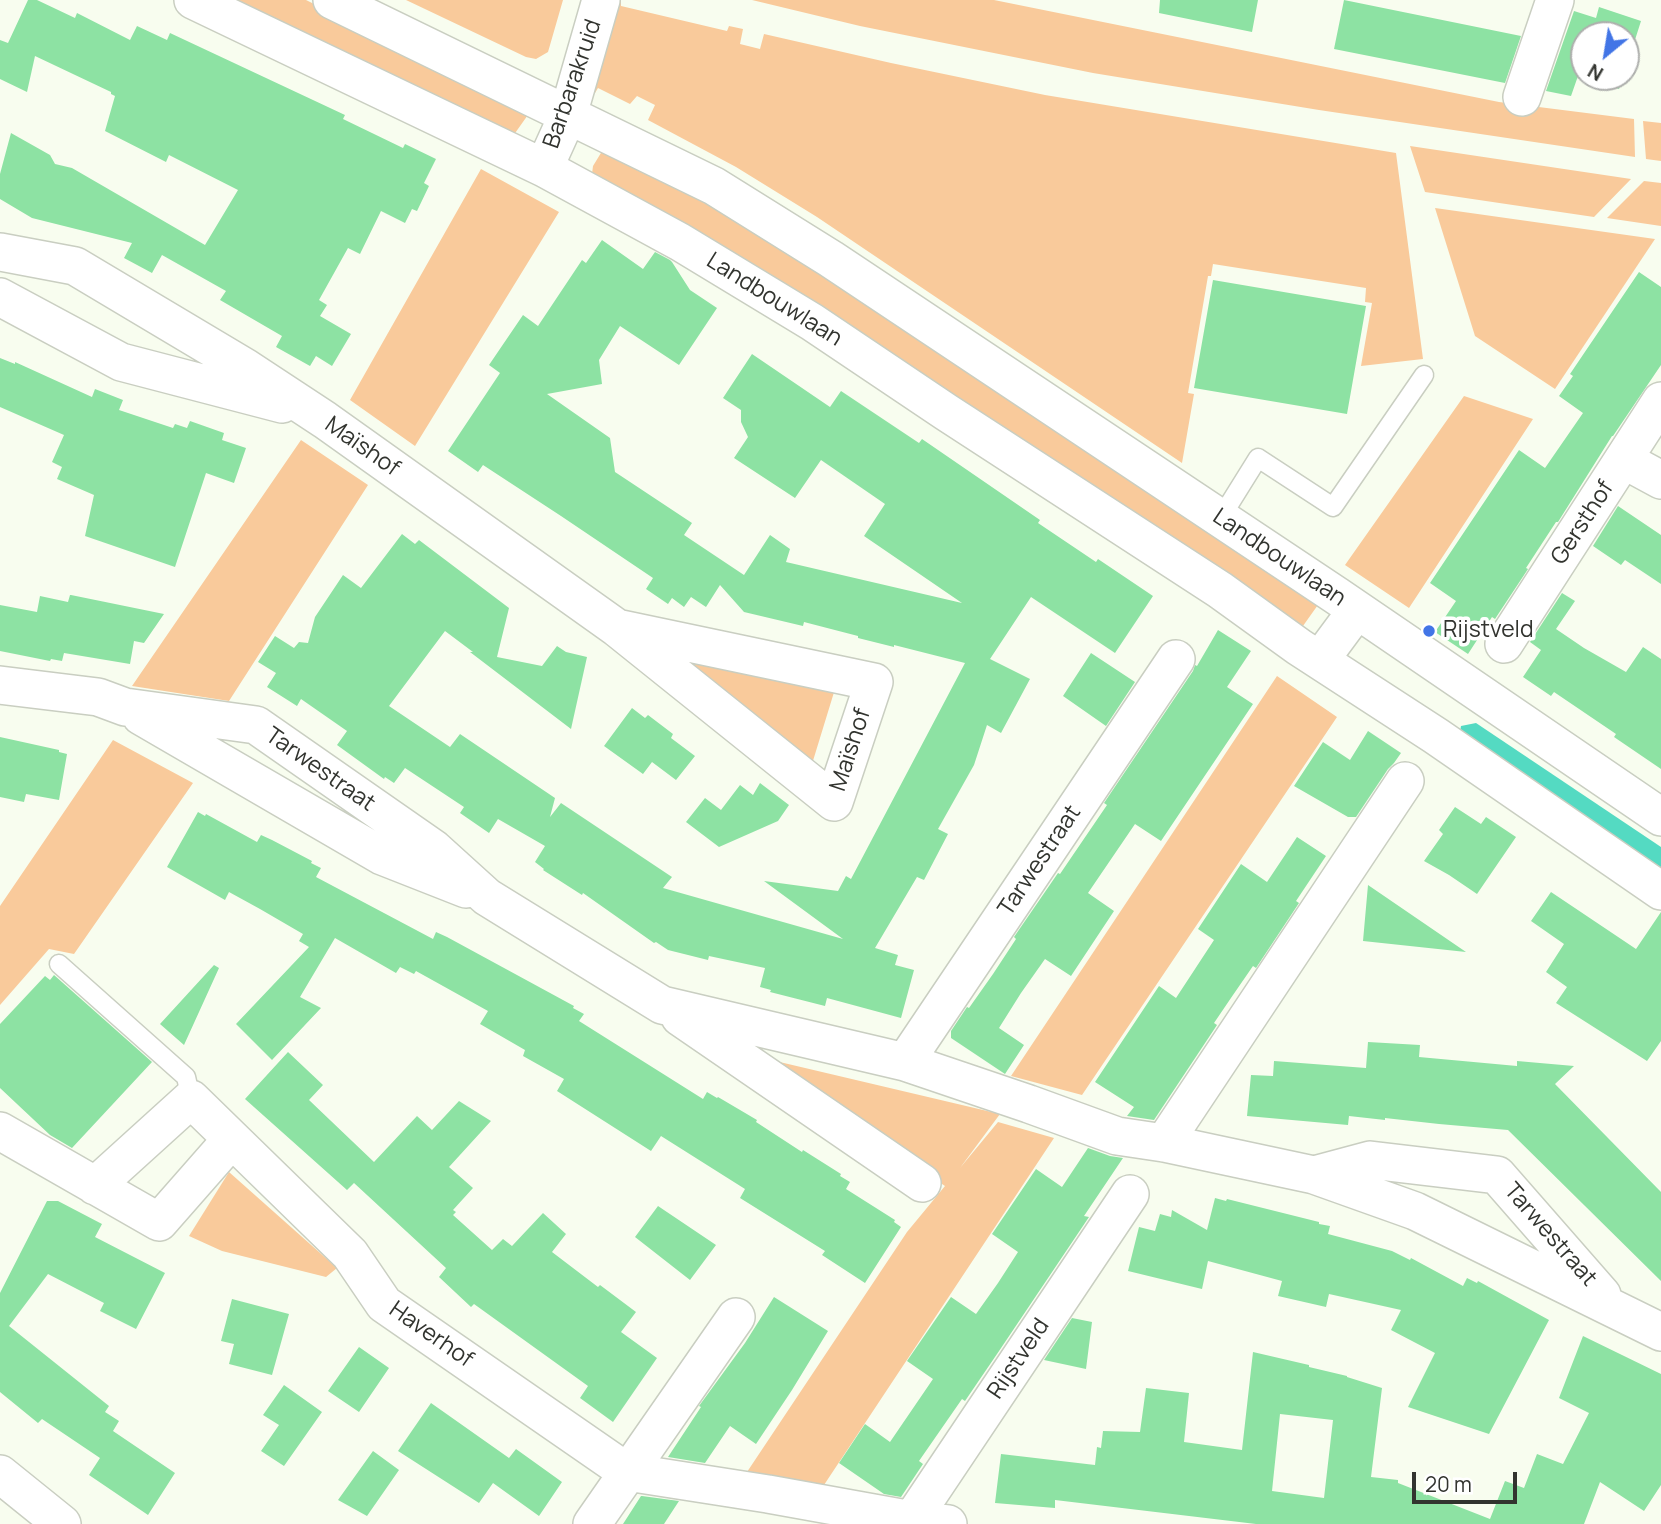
<!DOCTYPE html>
<meta charset="utf-8">
<style>
body{margin:0}
#map{position:relative;width:1661px;height:1524px;overflow:hidden;background:#f8fdef;font-family:Manrope,sans-serif}
canvas{display:block}
.north{position:absolute;left:1570px;top:21px;width:70px;height:70px;box-sizing:border-box;background:#fff;border:2px solid #adaeac;border-radius:50%;rotate:210deg;font-size:19px;font-weight:700;line-height:28px;text-align:center;color:#32342f}
.north::after{content:'';display:block;margin:auto;width:24px;height:32px;background:#4275e6;clip-path:polygon(50% 0,100% 100%,50% 72%,0 100%)}
.scale{position:absolute;left:1412px;top:1472px;width:105px;height:32px;box-sizing:border-box;border:4px solid #32342f;border-top:0;padding-left:9px;font-size:21px;line-height:24px;white-space:nowrap;color:#32342f;-webkit-text-stroke:5px #fff;paint-order:stroke}
</style>
<div id="map">
<canvas width="1661" height="1524"></canvas>
<div class="north">N</div>
<div class="scale">20 m</div>
</div>
<script>
const g = document.querySelector('canvas').getContext('2d');
g.lineJoin = 'round';
function fillPath(path, color) {
  g.fillStyle = color;
  g.fill(path, 'evenodd');
}
function shape(rows) {
  const path = new Path2D();
  for (const r of rows) {
    path.moveTo(r[0], r[1]);
    for (let i = 2; i < r.length; i += 2) path.lineTo(r[i], r[i + 1]);
  }
  return path;
}
function trace(path, color, width, dash) {
  g.strokeStyle = color;
  g.lineWidth = width;
  g.lineCap = dash ? 'butt' : 'round';
  g.setLineDash(dash || []);
  g.stroke(path);
}
function drawText(font, color, halo, rows, align = 'center') {
  g.font = font + ' Manrope,sans-serif';
  g.lineWidth = 7;
  g.setLineDash([]);
  g.textBaseline = 'middle';
  g.strokeStyle = halo;
  g.fillStyle = color;
  for (const [text, x, y, turn = 0] of rows) {
    g.save();
    g.translate(x, y);
    g.rotate((+turn || 0) * Math.PI / 180);
    g.textAlign = isNaN(turn) ? turn : align;
    if (halo) g.strokeText(text, 0, 0);
    g.fillText(text, 0, 0);
    g.restore();
  }
}
fillPath(shape([
 [223,0,306,0,530,112,513,136],
 [406,0,563,0,548,52,536,59,526,57],
 [614,0,621,0,621,6,727,31,729,26,743,29,740,44,760,49,764,34,891,63,1045,95,1396,153,1423,359,1361,366,1372,303,1365,302,1366,288,1213,264,1211,276,1208,276,1188,393,1194,394,1182,463,817,217,736,167,648,120,655,105,637,96,630,104,598,88,595,93,585,88],
 [752,0,994,0,1499,102,1634,119,1635,157,1319,110,1093,73,860,26],
 [1643,121,1661,123,1661,161,1646,159],
 [1410,146,1631,179,1594,217,1425,192],
 [604,148,708,194,1320,602,1298,633,592,174,593,166],
 [481,169,559,212,415,446,350,400],
 [1644,181,1661,183,1661,226,1607,218],
 [1435,208,1655,239,1555,389,1475,336],
 [1464,396,1533,419,1409,608,1345,565],
 [301,440,368,485,229,701,132,686],
 [679,654,835,689,812,764],
 [1277,676,1337,717,1082,1095,1011,1076],
 [113,740,193,783,74,954,49,949,0,1005,0,906],
 [750,1055,1000,1114,960,1168,998,1122,1054,1138,820,1491,747,1472,907,1232,945,1186],
 [229,1172,337,1268,326,1277,222,1251,189,1236]
]), '#f9ca9b');
fillPath(shape([
 [1476,723,1661,847,1661,868,1460,732,1461,726]
]), '#54dac2');
fillPath(shape([
 [28,0,37,0,75,18,77,13,130,40,137,26,167,40,170,33,345,115,343,119,403,148,405,144,436,159,424,183,429,186,417,211,412,209,405,223,381,211,360,254,348,248,319,300,327,305,320,316,351,334,332,366,316,356,310,366,276,347,282,336,220,300,226,291,162,255,152,273,124,258,132,243,32,218,0,199,0,174,11,133,50,155,55,164,72,168,205,245,238,190,169,155,166,162,105,131,115,96,111,94,111,92,35,56,27,92,0,79,0,40,8,43],
 [1160,0,1258,0,1252,32,1159,13],
 [1344,0,1521,36,1505,83,1334,49],
 [1599,7,1641,21,1626,68,1626,35,1584,35,1584,77,1623,77,1619,89,1578,76,1571,96,1546,91,1574,11,1596,18],
 [602,240,643,269,655,252,670,260,672,262,690,290,717,308,679,365,620,326,599,360,602,384,547,394,610,438,615,472,692,523,684,535,744,575,770,535,790,549,786,562,962,603,864,536,885,504,821,460,795,498,734,458,748,437,741,422,741,410,723,398,752,354,830,407,841,391,919,443,922,439,1040,520,1038,523,1096,562,1098,559,1153,596,1115,653,1031,597,990,659,1030,679,1001,733,987,725,974,765,938,829,948,834,924,880,917,877,875,948,898,955,895,965,914,970,901,1018,827,998,825,1006,770,992,771,990,760,987,765,968,709,956,708,960,668,950,656,942,654,943,583,893,582,895,543,870,544,869,535,862,545,846,498,819,489,833,460,813,464,807,405,768,394,783,385,777,384,779,337,745,347,731,301,699,297,706,267,687,276,673,258,662,275,636,294,648,299,642,308,643,315,617,343,575,361,588,402,534,415,544,419,540,509,608,497,657,542,666,557,646,566,652,587,657,571,729,470,652,473,652,445,631,389,706,450,747,460,734,555,798,550,817,561,803,672,877,663,888,843,939,764,881,838,891,846,876,851,879,965,663,894,645,894,647,858,638,858,636,804,622,803,626,744,612,720,585,706,607,691,597,684,607,672,598,668,604,646,589,653,578,561,516,483,465,478,472,448,451,500,373,489,365,523,315,538,326,582,260,586,263],
 [1639,272,1661,287,1661,365,1613,436,1612,436,1558,522,1556,522,1526,568,1528,569,1495,619,1492,617,1468,654,1435,632,1456,601,1430,583,1519,450,1545,468,1583,413,1559,396,1573,376,1570,374],
 [1213,280,1366,306,1347,414,1194,388],
 [0,358,15,364,15,362,92,397,95,389,123,400,119,410,173,428,175,424,187,428,190,421,224,433,222,440,246,448,234,483,206,473,175,567,85,536,94,495,57,479,62,467,52,462,64,435,0,407],
 [1618,506,1661,535,1661,584,1625,560,1621,565,1593,546],
 [1562,593,1575,601,1556,629,1584,648,1626,672,1643,647,1661,659,1661,769,1614,737,1616,734,1554,692,1551,696,1523,677,1541,650,1530,642],
 [70,595,71,595,164,614,144,643,134,641,130,664,64,653,62,661,51,659,50,661,0,651,0,605,37,612,40,596,68,602],
 [1218,630,1251,651,1227,687,1253,704,1161,841,1135,824,1088,893,1114,911,1071,976,1045,959,1021,993,999,1028,1024,1045,1005,1074,951,1038,951,1031,967,1007,969,1008,993,974,1016,939,1014,937,1058,873,1060,874,1107,805,1104,803,1193,671,1195,665,1197,666],
 [1091,653,1135,682,1106,726,1063,696],
 [632,708,645,718,648,715,673,734,671,738,695,756,676,780,652,762,643,774,604,746],
 [1368,731,1401,753,1394,763,1388,769,1356,817,1348,817,1294,786,1323,742,1350,760],
 [0,737,59,750,59,752,67,754,59,800,26,794,24,802,0,797],
 [760,783,789,805,778,821,719,847,686,822,705,798,721,810,740,785,753,795],
 [1455,807,1481,824,1486,817,1516,837,1477,894,1449,875,1424,861,1443,834,1439,830],
 [198,812,205,816,206,814,257,842,261,835,272,840,312,861,311,863,321,868,316,877,433,939,436,932,447,937,574,1006,573,1008,584,1014,579,1021,703,1099,707,1092,717,1098,718,1097,757,1120,756,1122,802,1152,803,1150,841,1174,840,1176,850,1182,846,1189,895,1220,894,1222,901,1227,865,1283,822,1255,825,1251,740,1198,745,1189,661,1136,651,1151,557,1091,564,1079,523,1056,525,1050,480,1024,488,1011,416,971,414,974,400,967,396,973,335,938,300,997,321,1008,272,1060,236,1024,309,947,299,941,303,934,260,909,229,892,225,900,167,867],
 [1297,837,1326,856,1296,901,1299,903,1256,968,1253,966,1233,995,1214,1023,1217,1025,1154,1120,1127,1116,1134,1107,1095,1082,1159,986,1176,998,1214,940,1198,929,1241,864,1267,882],
 [1368,885,1466,952,1363,941],
 [1551,892,1636,949,1661,912,1661,1041,1647,1061,1556,1003,1567,987,1546,972,1564,944,1531,921],
 [214,965,219,968,184,1045,160,1024],
 [54,975,152,1062,72,1148,50,1135,0,1088,0,1024,45,976,50,980],
 [1368,1042,1420,1045,1419,1057,1517,1066,1517,1061,1574,1066,1555,1084,1661,1192,1661,1281,1508,1130,1439,1124,1385,1118,1385,1120,1349,1116,1348,1125,1247,1116,1251,1075,1273,1076,1274,1061,1366,1068],
 [288,1052,323,1085,309,1100,374,1162,417,1116,432,1130,459,1101,491,1121,449,1167,473,1188,453,1210,456,1212,453,1215,492,1250,503,1239,512,1246,543,1213,566,1234,552,1252,598,1287,600,1285,636,1312,621,1332,657,1358,613,1422,580,1398,588,1386,474,1304,471,1307,439,1277,446,1268,354,1183,347,1190,245,1099],
 [1088,1148,1110,1156,1123,1158,1084,1216,1089,1217,997,1354,965,1401,962,1399,919,1461,923,1464,901,1497,884,1494,839,1463,865,1424,890,1442,933,1379,907,1361,951,1297,976,1314,998,1283,1018,1252,992,1234,1036,1169,1062,1187],
 [1215,1198,1226,1201,1227,1199,1319,1222,1319,1224,1330,1226,1328,1234,1392,1251,1410,1260,1411,1258,1463,1286,1467,1278,1477,1283,1478,1281,1549,1320,1489,1434,1408,1407,1435,1353,1391,1330,1401,1310,1329,1294,1326,1307,1278,1296,1282,1281,1208,1261,1202,1289,1128,1271,1139,1227,1155,1231,1160,1214,1171,1217,1172,1210,1207,1230],
 [47,1201,58,1201,102,1224,95,1237,165,1273,136,1329,100,1311,104,1303,48,1274,9,1326,109,1406,105,1412,119,1421,113,1431,175,1473,148,1515,89,1475,100,1458,42,1419,38,1423,0,1392,0,1293],
 [658,1206,716,1245,690,1280,635,1237],
 [774,1297,828,1331,792,1390,756,1444,730,1426,705,1463,668,1457,701,1407,699,1406,745,1343],
 [232,1299,289,1314,272,1375,229,1364,234,1344,221,1341],
 [1072,1318,1092,1322,1086,1369,1044,1360],
 [1583,1336,1661,1374,1661,1485,1644,1511,1600,1482,1584,1524,1256,1524,1055,1500,1055,1508,995,1503,1001,1454,1095,1465,1097,1447,1101,1448,1103,1431,1140,1432,1146,1388,1189,1393,1184,1442,1242,1450,1253,1352,1309,1365,1309,1367,1347,1376,1347,1377,1382,1388,1371,1477,1398,1480,1398,1483,1490,1519,1505,1481,1524,1488,1537,1454,1563,1464,1589,1413,1559,1398],
 [1280,1414,1333,1420,1324,1498,1272,1491],
 [359,1347,389,1368,359,1412,328,1391],
 [284,1385,322,1412,284,1466,261,1451,279,1425,263,1415],
 [431,1403,509,1458,516,1449,562,1482,539,1516,493,1483,479,1503,398,1451],
 [373,1451,399,1470,367,1516,338,1500],
 [641,1496,642,1496,679,1501,664,1524,623,1524]
]), '#8de2a3');
const service = shape([
 [1220,519,1258,458,1333,507,1424,375],
 [59,964,186,1077,191,1099]
]);
const minor = shape([
 [193,0,544,168,680,242,812,322,946,412,1220,590,1299,647,1436,736,1661,891],
 [332,0,714,186,831,259,1337,596,1661,817],
 [1522,97,1555,0],
 [544,168,568,115,601,0],
 [0,252,75,266,246,368,325,420,617,628,834,802,874,682,617,628],
 [0,297,121,362,282,404],
 [1624,460,1661,480],
 [1504,644,1661,401],
 [1320,660,1357,610],
 [0,685,98,697,125,707,256,725,434,849,487,897,662,1005,905,1062,1029,1104,1117,1136,1164,1143,1314,1175,1415,1211,1661,1332],
 [141,716,382,856,466,889],
 [680,1017,922,1183],
 [905,1062,1176,659],
 [0,1131,159,1222,231,1140],
 [1164,1143,1405,781],
 [1314,1175,1370,1160,1497,1175,1602,1295],
 [95,1186,191,1099,350,1254,384,1304,627,1472,768,1494,912,1520,948,1524],
 [0,1474,62,1524],
 [592,1524,736,1317],
 [909,1524,1130,1194]
]);
trace(service, '#c9cec1', 21);
trace(minor, '#c9cec1', 40);
trace(service, '#fff', 18);
trace(minor, '#fff', 37);
for (const [x, y, r, color] of [
 [1429,631,7,"#4275e6"]
]) {
  const dot = new Path2D();
  dot.arc(x, y, r, 0, 2 * Math.PI);
  g.fillStyle = color;
  g.fill(dot);
  trace(dot, '#fff', 2.5);
}
drawText('23px', '#32342f', '#fff', [
 ["Barbarakruid",573,84,-71],
 ["Landbouwlaan",774,300,32],
 ["Maïshof",362,447,35],
 ["Gersthof",1583,523,-57],
 ["Landbouwlaan",1279,558,34],
 ["Maïshof",851,750,-72],
 ["Tarwestraat",320,770,35],
 ["Tarwestraat",1040,861,-56],
 ["Tarwestraat",1550,1235,49],
 ["Haverhof",431,1335,35],
 ["Rijstveld",1019,1359,-56]
]);
drawText('23px', '#32342f', '#fff', [
 ["Rijstveld",1443,631]
], 'left');
</script>
